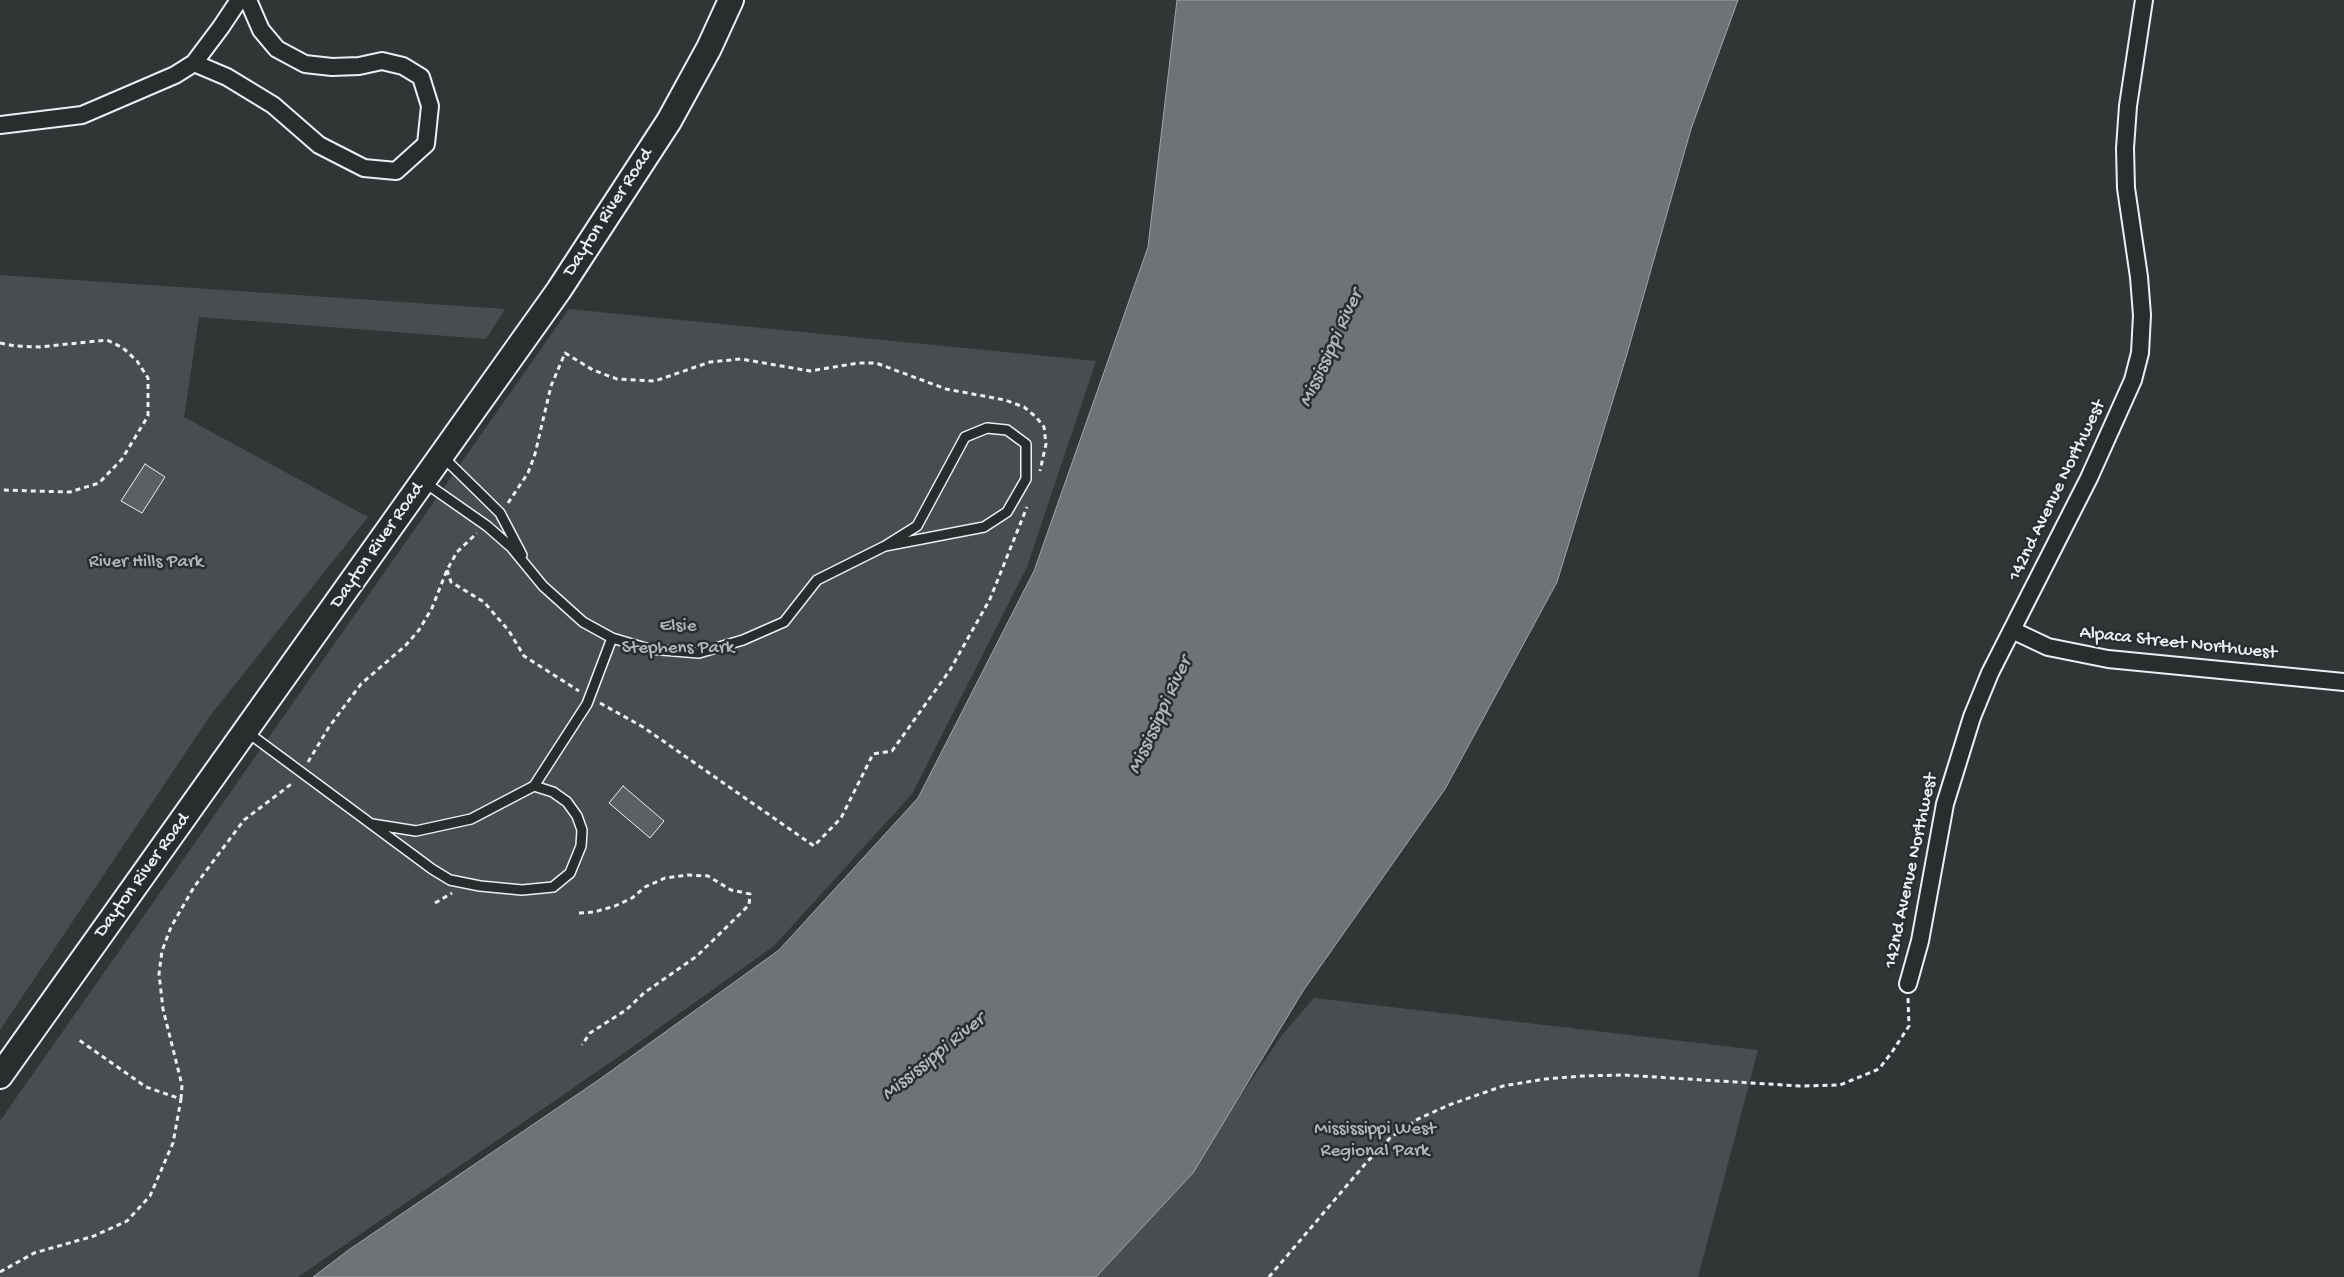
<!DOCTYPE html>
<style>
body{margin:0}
canvas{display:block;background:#323536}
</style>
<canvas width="2344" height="1277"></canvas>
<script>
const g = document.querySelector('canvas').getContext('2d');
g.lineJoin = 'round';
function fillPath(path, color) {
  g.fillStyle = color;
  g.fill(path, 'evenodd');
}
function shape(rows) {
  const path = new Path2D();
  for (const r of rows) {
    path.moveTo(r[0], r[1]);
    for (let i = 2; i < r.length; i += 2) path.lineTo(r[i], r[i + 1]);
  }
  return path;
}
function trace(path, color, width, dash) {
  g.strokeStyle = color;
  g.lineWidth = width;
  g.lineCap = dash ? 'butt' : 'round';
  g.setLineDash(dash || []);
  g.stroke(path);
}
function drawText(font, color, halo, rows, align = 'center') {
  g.font = font + ' "Gochi Hand",sans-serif';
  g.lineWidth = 5;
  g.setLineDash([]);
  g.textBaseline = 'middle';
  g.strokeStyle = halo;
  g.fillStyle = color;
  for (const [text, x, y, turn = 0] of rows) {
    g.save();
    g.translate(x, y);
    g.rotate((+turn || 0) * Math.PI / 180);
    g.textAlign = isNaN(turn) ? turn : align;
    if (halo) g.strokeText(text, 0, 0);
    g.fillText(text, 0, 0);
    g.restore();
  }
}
fillPath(shape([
 [0,275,505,309,486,339,199,317,184,417,368,517,210,716,0,1030],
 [569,309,1096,361,1027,567,912,794,774,946,624,1053,298,1277,0,1277,0,1121],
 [1314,998,1758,1050,1698,1277,1094,1277,1229,1113,1282,1035]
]), '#494d4f');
const water = shape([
 [1177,0,1738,0,1691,129,1627,354,1557,582,1445,789,1303,991,1193,1173,1096,1277,313,1277,350,1249,600,1079,779,950,918,798,1034,571,1148,247,1177,0]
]);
fillPath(water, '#6e7376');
trace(water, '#9fa5aa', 1);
const building = shape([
 [145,464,165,477,142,513,121,501,145,464],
 [623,786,664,821,650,838,609,803,623,786]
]);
fillPath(building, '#5c6063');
trace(building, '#e8f1f8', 1);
const service = shape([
 [442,456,500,513,522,555],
 [424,482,487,526,511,547,543,586,583,622,612,638,587,704,534,786],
 [612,638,649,649,699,653,743,640,784,622,817,580,885,546,984,527,1007,512,1026,479,1026,444,1007,430,987,428,965,437,917,526,885,546],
 [247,732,432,869,450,880,480,886,522,890,553,887,570,873,581,846,582,830,577,816,567,802,553,792,534,786,471,819,416,831,372,824]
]);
const minor = shape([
 [194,63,227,77,273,105,319,145,364,168,396,171,426,144,430,106,421,77,403,66,382,61,359,66,332,67,305,64,277,49,261,30,248,0],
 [0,125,82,115,175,75,194,63,221,27,239,0],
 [2012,630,2048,647,2108,659,2344,682],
 [1908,984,1920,941,1945,804,1972,717,1990,673,2089,478,2133,380,2140,353,2142,315,2139,277,2126,188,2125,148,2128,106,2144,0]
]);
const secondary = shape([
 [0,1076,559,290,669,121,709,48,731,0]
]);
trace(service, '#e8f1f8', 12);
trace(minor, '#e8f1f8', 20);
trace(secondary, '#e8f1f8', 28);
trace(shape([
 [0,343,15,346,39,347,107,340,123,348,137,361,148,378,148,416,122,459,99,483,70,492,0,490],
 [508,503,528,473,535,454,551,386,565,353,593,370,617,379,655,381,710,362,741,359,810,371,858,363,876,363,946,389,1005,400,1024,407,1036,417,1044,427,1046,444,1040,471],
 [447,570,451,582,484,602,509,631,524,656,579,691],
 [600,703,643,727,814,846,841,818,873,754,892,751,950,670,990,599,1027,507],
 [308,762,329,727,361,684,405,646,419,630,432,608,447,570,457,552,477,533],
 [435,903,452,893],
 [579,913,594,912,615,906,632,898,645,887,665,878,688,875,708,876,731,890,750,894,749,905,697,956,644,993,626,1010,590,1033,582,1045],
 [181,1099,182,1085,163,1009,159,974,162,951,171,927,194,887,244,820,294,782],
 [0,1272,34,1253,94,1236,127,1221,150,1196,173,1143,181,1099,146,1087,79,1040],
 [1269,1277,1366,1163,1391,1137,1418,1119,1449,1105,1503,1086,1545,1079,1582,1076,1623,1075,1800,1086,1840,1085,1879,1069,1892,1052,1909,1026,1908,998]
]), '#e8f1f8', 3, [5, 4]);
trace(service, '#2a2d2e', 9);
trace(minor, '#2a2d2e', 16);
trace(secondary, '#2a2d2e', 24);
drawText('19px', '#e8f1f8', '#2a2d2e', [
 ["Dayton River Road",609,213,-57],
 ["142nd Avenue Northwest",2058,491,-64],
 ["Dayton River Road",378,546,-55],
 ["Alpaca Street Northwest",2178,644,6],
 ["142nd Avenue Northwest",1912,871,-78],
 ["Dayton River Road",143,876,-54]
]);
drawText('19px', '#b0b8bd', '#2a2d2e', [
 ["River Hills Park",146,563],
 ["Elsie",678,627],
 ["Stephens Park",678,649],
 ["Mississippi West",1375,1130],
 ["Regional Park",1375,1152]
]);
drawText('italic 20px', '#b1b8be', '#2a2d2e', [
 ["Mississippi River",1332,349,-65],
 ["Mississippi River",1161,716,-65],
 ["Mississippi River",934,1058,-39]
]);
</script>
